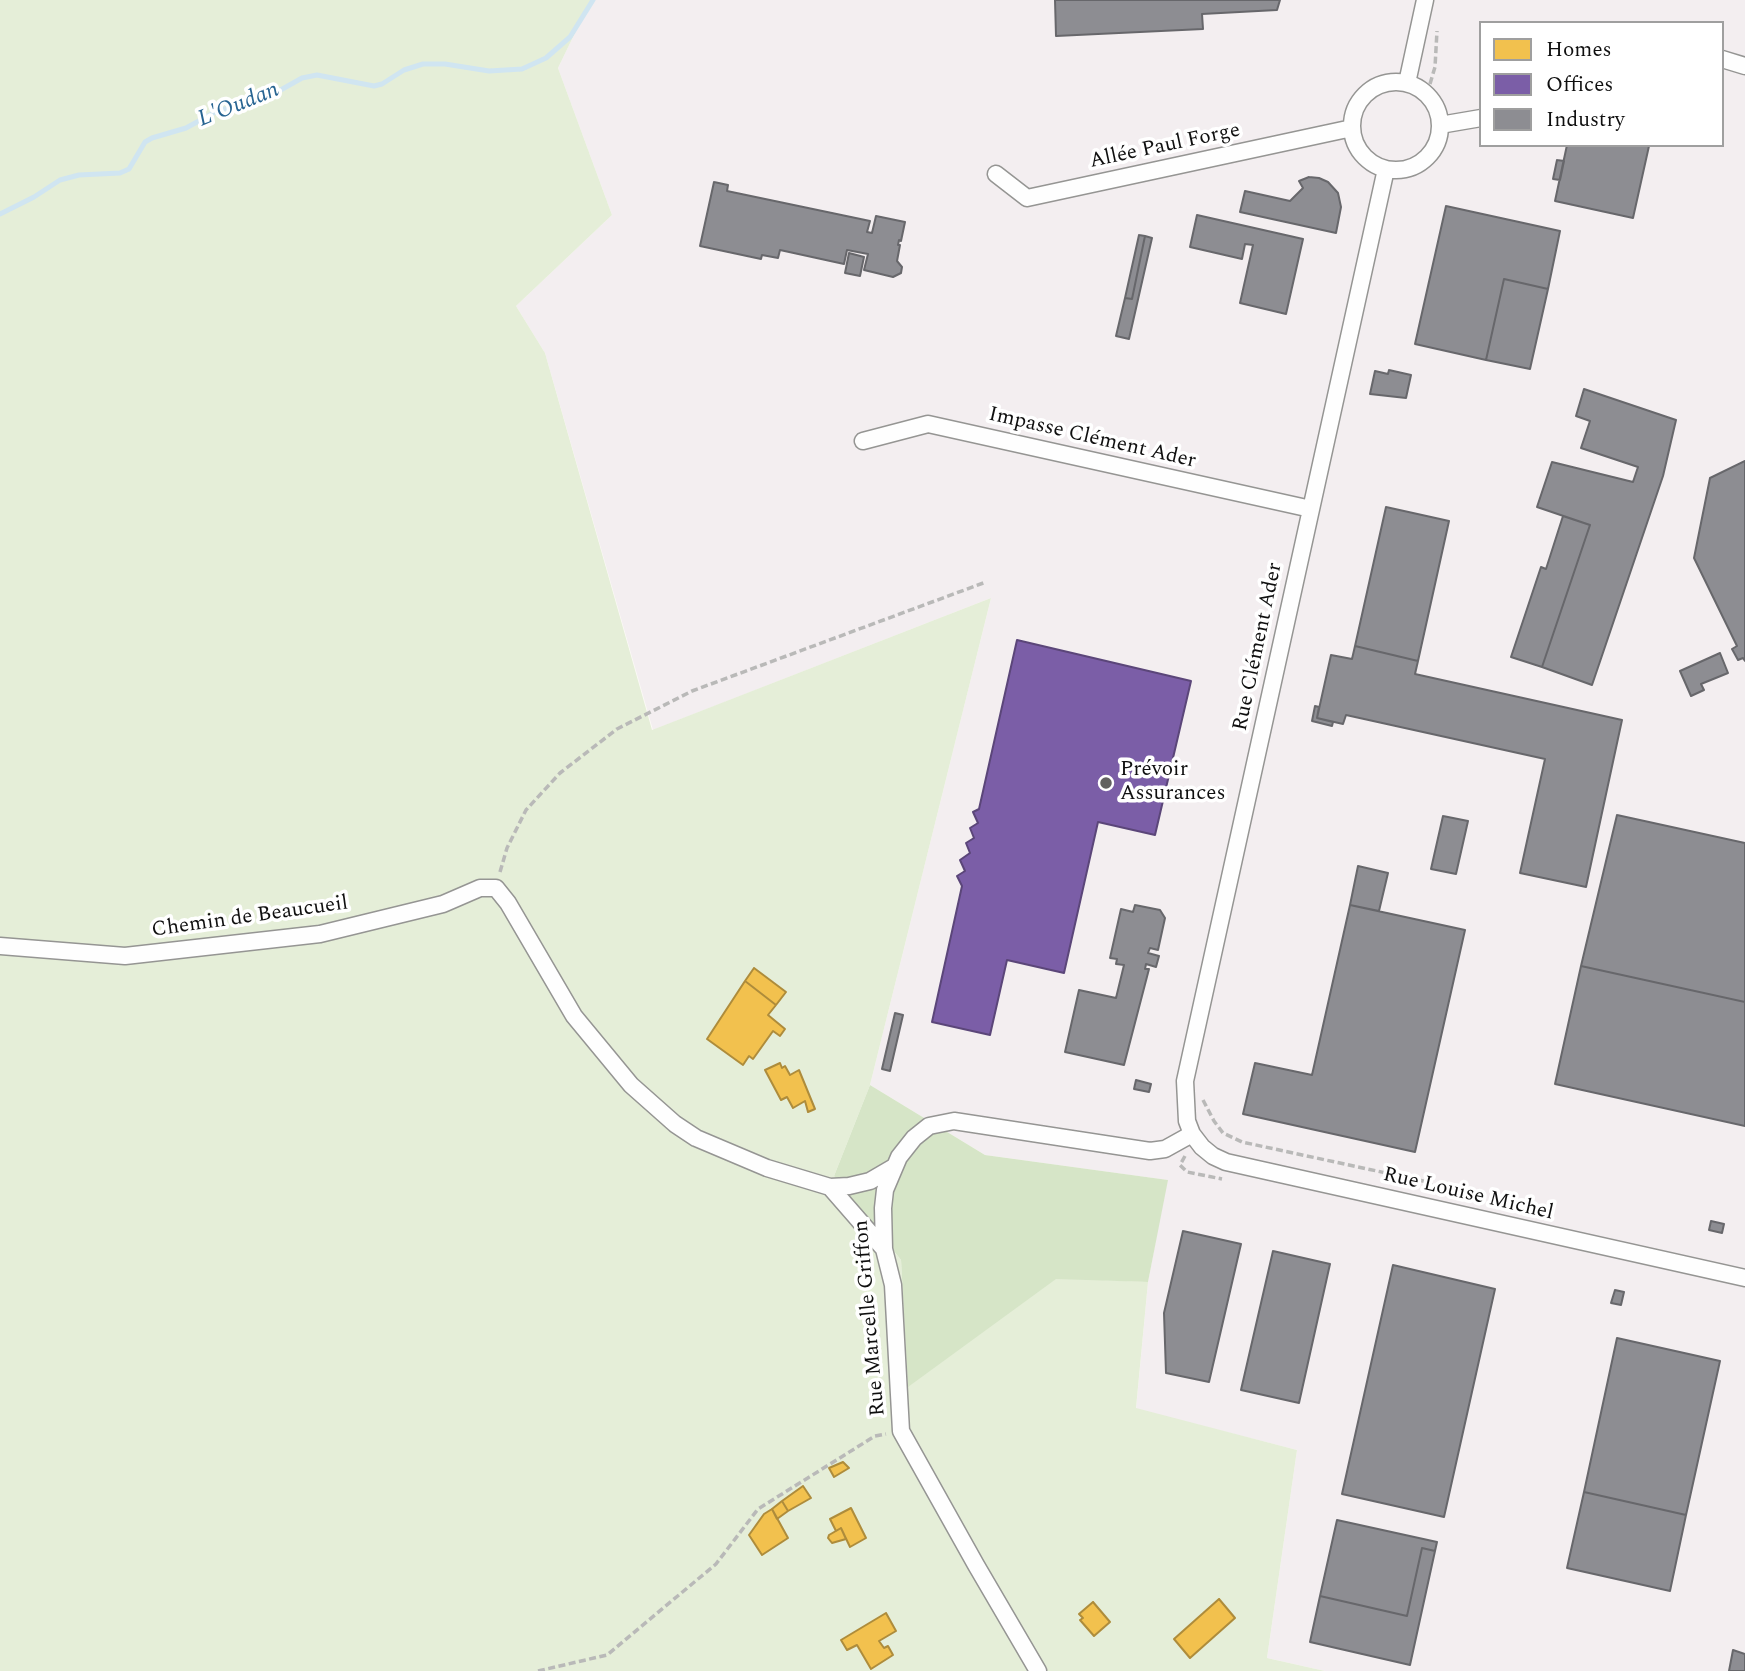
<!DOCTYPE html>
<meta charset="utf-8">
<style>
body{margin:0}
#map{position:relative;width:1745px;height:1671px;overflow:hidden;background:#fbfaf5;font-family:Spectral,serif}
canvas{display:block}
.legend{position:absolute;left:1479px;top:21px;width:245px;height:126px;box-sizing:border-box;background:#fff;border:2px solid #9f9f9f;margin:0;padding:9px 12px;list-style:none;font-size:21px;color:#0f0f0f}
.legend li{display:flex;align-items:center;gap:14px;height:35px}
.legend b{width:35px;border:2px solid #9f9f9f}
</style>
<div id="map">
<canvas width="1745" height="1671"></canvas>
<ul class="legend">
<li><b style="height:19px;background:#f2c14e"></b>Homes</li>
<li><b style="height:19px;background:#7b5ea7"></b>Offices</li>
<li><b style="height:19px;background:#8d8d92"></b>Industry</li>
</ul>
</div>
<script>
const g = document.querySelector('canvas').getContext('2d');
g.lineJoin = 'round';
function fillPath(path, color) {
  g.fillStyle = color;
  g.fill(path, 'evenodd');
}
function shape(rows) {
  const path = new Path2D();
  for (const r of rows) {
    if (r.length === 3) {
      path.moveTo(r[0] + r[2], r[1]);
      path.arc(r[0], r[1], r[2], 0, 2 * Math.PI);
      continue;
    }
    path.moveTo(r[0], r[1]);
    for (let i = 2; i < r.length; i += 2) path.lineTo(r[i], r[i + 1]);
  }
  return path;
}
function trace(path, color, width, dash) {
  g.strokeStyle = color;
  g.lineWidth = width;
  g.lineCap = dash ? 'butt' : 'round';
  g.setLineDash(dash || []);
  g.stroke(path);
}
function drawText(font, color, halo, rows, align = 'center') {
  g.font = font + ' Spectral,serif';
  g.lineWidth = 7;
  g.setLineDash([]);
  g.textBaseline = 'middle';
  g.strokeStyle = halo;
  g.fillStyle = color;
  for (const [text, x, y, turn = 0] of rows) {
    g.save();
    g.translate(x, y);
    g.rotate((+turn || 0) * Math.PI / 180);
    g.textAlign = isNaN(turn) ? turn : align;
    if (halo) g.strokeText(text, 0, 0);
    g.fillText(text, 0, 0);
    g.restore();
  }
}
fillPath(shape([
 [591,0,1745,0,1745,1671,1325,1671,1267,1658,1297,1450,1136,1409,1148,1282,1167,1180,985,1155,870,1085,991,598,653,730,545,353,516,306,612,215,558,68],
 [1481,23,1722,23,1722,145,1481,145]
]), '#f3eef0');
fillPath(shape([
 [0,0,591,0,558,68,612,215,516,306,545,353,652,730,991,598,870,1085,834,1176,901,1260,908,1386,1056,1278,1148,1282,1136,1408,1297,1450,1267,1658,1325,1671,0,1671]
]), '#e5eed8');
fillPath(shape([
 [870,1085,985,1155,1168,1180,1148,1282,1056,1279,908,1387,901,1260,834,1176]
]), '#d6e5c7');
const homes = shape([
 [754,968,786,992,776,1005,745,981,754,968],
 [745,981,776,1005,768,1015,785,1029,780,1036,773,1031,753,1059,749,1056,743,1065,707,1039,745,981],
 [780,1063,782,1068,785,1066,790,1075,799,1070,815,1109,808,1112,805,1101,793,1108,787,1097,781,1100,765,1070,780,1063],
 [843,1462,849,1468,834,1477,829,1468,843,1462],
 [803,1486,811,1498,788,1511,782,1501,803,1486],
 [782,1501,788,1511,777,1519,772,1509,782,1501],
 [851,1508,866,1538,850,1547,841,1528,836,1531,830,1519,851,1508],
 [772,1509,788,1538,762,1555,749,1535,764,1514,772,1509],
 [841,1528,846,1539,832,1543,828,1538,829,1535,841,1528],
 [1219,1599,1235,1618,1190,1658,1174,1639,1219,1599],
 [1093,1602,1110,1622,1094,1636,1080,1620,1083,1618,1079,1614,1093,1602],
 [886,1613,896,1631,879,1641,884,1648,888,1646,893,1655,871,1669,857,1645,847,1650,841,1640,886,1613]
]);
fillPath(homes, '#f2c14e');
trace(homes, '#ae8c3b', 2);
const offices = shape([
 [1017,640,1191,681,1155,835,1098,822,1064,973,1007,960,990,1035,932,1022,962,886,957,876,965,871,960,860,970,853,966,843,974,838,970,828,978,823,973,812,979,809,1017,640]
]);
fillPath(offices, '#7b5ea7');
trace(offices, '#5b4679', 2);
const industry = shape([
 [1055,0,1280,0,1277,10,1202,14,1203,29,1056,36,1055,0],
 [1567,145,1649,146,1633,218,1555,201,1567,145],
 [1557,160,1564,161,1560,180,1553,179,1557,160],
 [1309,177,1319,178,1328,182,1338,193,1341,207,1336,233,1240,212,1245,191,1290,201,1303,188,1299,181,1309,177],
 [714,182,728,185,727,191,870,221,867,232,872,233,876,216,905,222,901,241,899,240,898,245,900,245,897,261,902,267,901,273,893,277,864,270,868,254,847,250,844,264,780,250,778,258,762,255,761,259,700,246,714,182],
 [1446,206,1560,231,1548,289,1504,279,1486,360,1415,344,1446,206],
 [1197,215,1303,239,1286,314,1240,303,1253,245,1245,244,1242,259,1190,247,1197,215],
 [1139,235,1145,236,1132,299,1125,298,1139,235],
 [1145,236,1152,238,1129,339,1116,336,1125,298,1132,299,1145,236],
 [849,253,864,257,860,276,845,273,849,253],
 [1504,279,1548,289,1530,369,1486,360,1504,279],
 [1389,370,1411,375,1406,398,1370,394,1375,371,1388,374,1389,370],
 [1584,389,1676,420,1663,476,1592,685,1542,667,1590,525,1537,507,1552,462,1633,482,1638,467,1581,448,1590,421,1576,416,1584,389],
 [1745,461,1745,661,1743,658,1738,660,1732,649,1737,646,1694,558,1710,478,1745,461],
 [1386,507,1449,521,1418,661,1355,646,1386,507],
 [1563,516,1590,525,1542,667,1511,657,1541,567,1546,569,1563,516],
 [1355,646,1418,661,1415,674,1622,720,1586,887,1520,873,1545,759,1346,715,1343,724,1317,718,1331,655,1352,659,1355,646],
 [1720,653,1728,673,1701,684,1704,690,1691,696,1680,671,1720,653],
 [1315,706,1319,707,1317,718,1333,722,1332,726,1312,721,1315,706],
 [1617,815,1745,843,1745,1002,1581,966,1617,815],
 [1443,816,1468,821,1456,874,1431,869,1443,816],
 [1358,866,1388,873,1379,911,1350,905,1358,866],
 [1135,905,1160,910,1165,918,1158,950,1150,948,1148,953,1159,956,1156,967,1146,964,1145,969,1149,969,1124,1065,1065,1052,1079,990,1116,998,1124,965,1116,964,1117,959,1110,958,1121,909,1133,912,1135,905],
 [1350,905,1465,930,1415,1152,1243,1114,1255,1063,1312,1075,1350,905],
 [1581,966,1745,1002,1745,1126,1555,1084,1581,966],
 [895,1013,903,1015,890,1071,882,1069,895,1013],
 [1136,1080,1151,1084,1149,1092,1134,1089,1136,1080],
 [1711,1221,1724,1224,1722,1233,1709,1230,1711,1221],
 [1183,1231,1241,1244,1209,1382,1166,1373,1164,1313,1183,1231],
 [1273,1251,1330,1264,1299,1403,1241,1390,1273,1251],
 [1393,1265,1495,1289,1444,1517,1342,1494,1393,1265],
 [1615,1290,1624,1292,1621,1305,1611,1303,1615,1290],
 [1617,1338,1720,1361,1686,1515,1584,1492,1617,1338],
 [1584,1492,1686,1515,1670,1591,1567,1568,1584,1492],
 [1337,1520,1437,1542,1435,1551,1422,1548,1407,1616,1320,1596,1337,1520],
 [1422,1548,1435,1551,1410,1665,1310,1642,1320,1596,1407,1616,1422,1548],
 [1733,1650,1745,1654,1745,1671,1729,1671,1733,1650]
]);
fillPath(industry, '#8d8d92');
trace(industry, '#67676b', 2);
trace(shape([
 [0,214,34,197,60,180,79,175,120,173,129,169,145,142,152,138,186,128,219,110,254,105,302,78,317,75,374,86,382,84,404,70,423,64,445,64,489,71,522,69,546,58,570,37,593,0]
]), '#d0e5f1', 5);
const minor = shape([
 [1722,59,1745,66],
 [1396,126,44],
 [1407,83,1425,0],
 [1440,125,1481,118],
 [1386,169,1185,1081,1187,1121,1192,1134,1202,1147,1213,1156,1226,1162,1745,1278],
 [996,174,1027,198,1352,128],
 [863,441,928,424,1311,509],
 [0,946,125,956,320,934,443,904,480,888,496,888,508,903,574,1016,631,1085,675,1124,696,1138,767,1168,830,1187],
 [884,1249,830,1187,849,1186,870,1181,894,1167],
 [1038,1671,976,1565,901,1431,893,1285,884,1249,883,1208,885,1190,899,1157,914,1138,929,1126,954,1121,1150,1151,1165,1149,1192,1134]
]);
trace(minor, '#959593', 19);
trace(shape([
 [1427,94,1435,67,1437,31],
 [500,872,507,848,526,810,560,773,617,729,692,691,986,582],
 [1203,1100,1214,1121,1223,1133,1242,1142,1428,1182,1442,1194],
 [1185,1156,1180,1165,1187,1172,1222,1179],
 [538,1671,607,1655,716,1564,758,1509,875,1436,886,1434]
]), '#b9b9b8', 3.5, [7, 3.5]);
trace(minor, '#fefefe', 16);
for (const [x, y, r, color] of [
 [1106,783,7,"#626160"]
]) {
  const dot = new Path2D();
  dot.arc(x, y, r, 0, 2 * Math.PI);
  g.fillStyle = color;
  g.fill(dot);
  trace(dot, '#fff', 2.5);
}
drawText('21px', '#0f0f0f', '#fff', [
 ["Allée Paul Forge",1165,147,-12],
 ["Impasse Clément Ader",1092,439,13],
 ["Rue Clément Ader",1259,647,-78],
 ["Chemin de Beaucueil",250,918,-8],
 ["Rue Louise Michel",1468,1195,13],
 ["Rue Marcelle Griffon",871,1318,-95]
]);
drawText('21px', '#0f0f0f', '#fff', [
 ["Prévoir",1120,771],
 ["Assurances",1120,795]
], 'left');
drawText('italic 23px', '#276492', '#fff', [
 ["L'Oudan",239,106,-22]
]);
</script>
